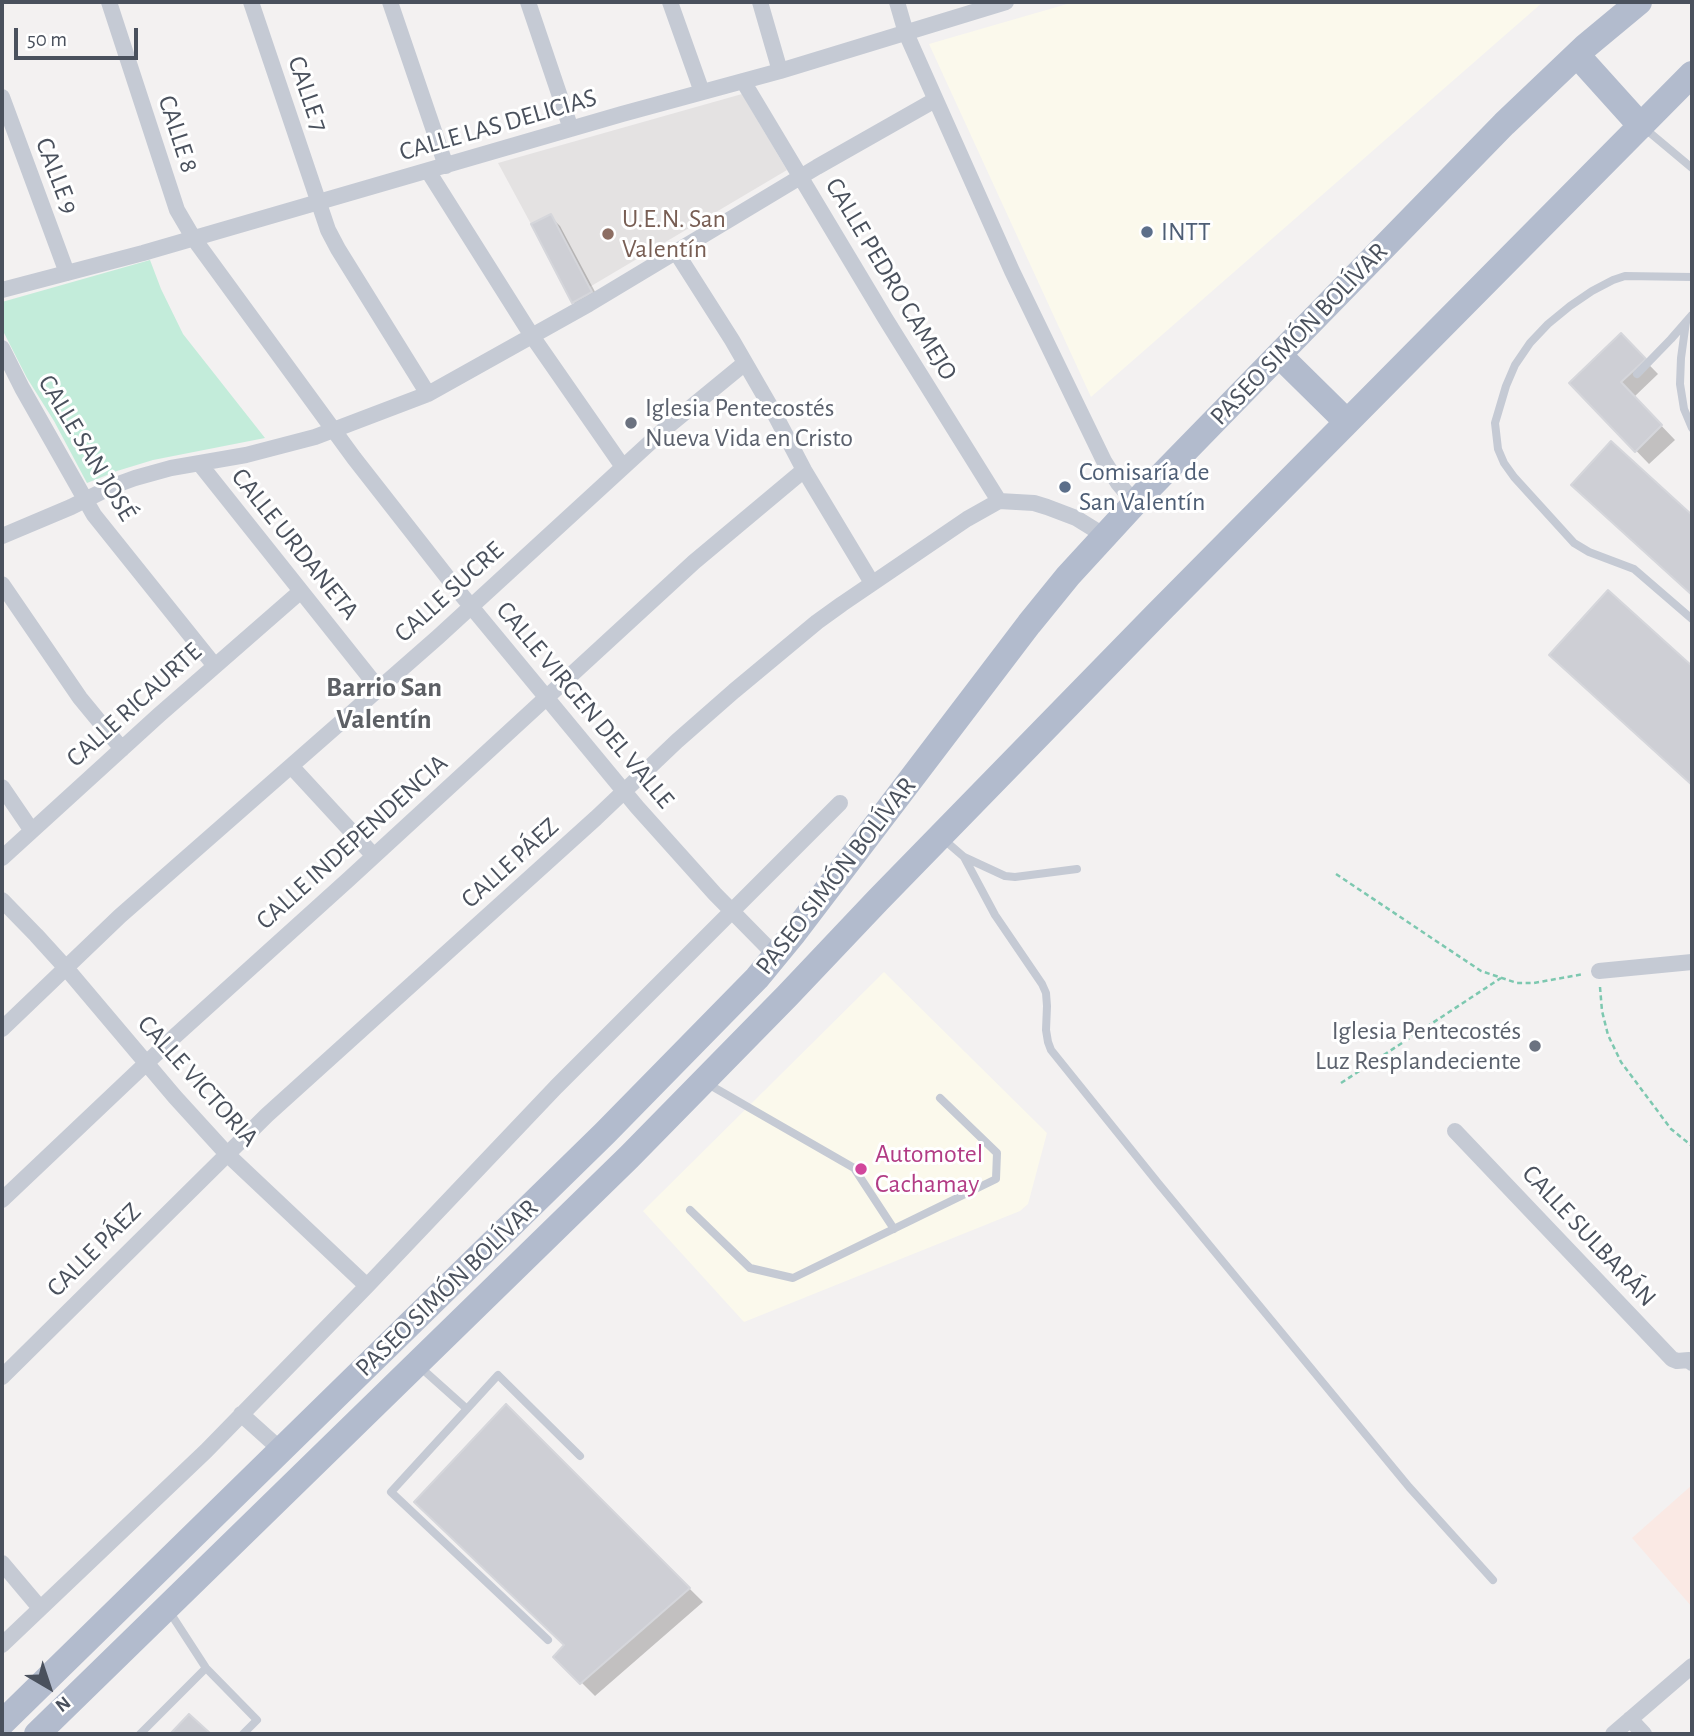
<!DOCTYPE html>
<meta charset="utf-8">
<style>
body{margin:0}
#map{position:relative;width:1694px;height:1736px;overflow:hidden;background:#f3f1f1;font-family:"Alegreya Sans",sans-serif}
canvas{display:block}
.frame{position:absolute;inset:0;border:4px solid #4a515d;pointer-events:none}
.north{position:absolute;left:14px;top:1652px;width:70px;height:70px;-webkit-text-stroke:5px #fff;paint-order:stroke;rotate:141deg;font-size:19px;font-weight:700;line-height:28px;text-align:center;color:#4a515d}
.north::after{content:'';display:block;margin:auto;width:24px;height:32px;background:#4a515d;clip-path:polygon(50% 0,100% 100%,50% 72%,0 100%)}
.scale{position:absolute;left:14px;top:28px;width:124px;height:32px;box-sizing:border-box;border:4px solid #4a515d;border-top:0;padding-left:9px;font-size:21px;line-height:24px;white-space:nowrap;color:#4a515d;-webkit-text-stroke:5px #fff;paint-order:stroke}
</style>
<div id="map">
<canvas width="1694" height="1736"></canvas>
<div class="frame"></div>
<div class="north">N</div>
<div class="scale">50 m</div>
</div>
<script>
const g = document.querySelector('canvas').getContext('2d');
g.lineJoin = 'round';
function fillPath(path, color) {
  g.fillStyle = color;
  g.fill(path, 'evenodd');
}
function shape(rows) {
  const path = new Path2D();
  for (const r of rows) {
    path.moveTo(r[0], r[1]);
    for (let i = 2; i < r.length; i += 2) path.lineTo(r[i], r[i + 1]);
  }
  return path;
}
function trace(path, color, width, dash) {
  g.strokeStyle = color;
  g.lineWidth = width;
  g.lineCap = dash ? 'butt' : 'round';
  g.setLineDash(dash || []);
  g.stroke(path);
}
function drawText(font, color, halo, rows, align = 'center') {
  g.font = font + ' "Alegreya Sans",sans-serif';
  g.lineWidth = 6;
  g.setLineDash([]);
  g.textBaseline = 'middle';
  g.strokeStyle = halo;
  g.fillStyle = color;
  for (const [text, x, y, turn = 0] of rows) {
    g.save();
    g.translate(x, y);
    g.rotate((+turn || 0) * Math.PI / 180);
    g.textAlign = isNaN(turn) ? turn : align;
    if (halo) g.strokeText(text, 0, 0);
    g.fillText(text, 0, 0);
    g.restore();
  }
}
fillPath(shape([
 [1074,2,1543,2,1091,397,929,44],
 [884,972,1047,1133,1028,1204,1020,1211,744,1322,643,1211]
]), '#fbf9ec');
fillPath(shape([
 [742,94,787,170,571,298,498,163]
]), '#e4e2e2');
fillPath(shape([
 [1692,1485,1692,1607,1632,1538]
]), '#fae9e4');
fillPath(shape([
 [150,260,161,289,183,334,265,438,153,460,117,471,87,483,54,421,27,378,2,329,2,302]
]), '#c3ecda');
fillPath(shape([
 [550,216,560,226,601,303,583,312,573,302],
 [1621,336,1658,374,1634,397,1675,440,1649,464,1571,383],
 [1608,592,1692,669,1692,784,1565,668],
 [506,1406,703,1602,595,1696,556,1657,566,1645]
]), '#0003');
const building = shape([
 [551,214,592,292,572,303,531,224,551,214],
 [1621,333,1646,359,1621,382,1662,425,1635,452,1569,383,1621,333],
 [1611,441,1692,515,1692,595,1571,485,1611,441],
 [1608,590,1692,666,1692,785,1549,655,1608,590],
 [506,1404,690,1588,580,1684,553,1657,564,1645,414,1502,506,1404],
 [189,1714,211,1734,170,1734,189,1714]
]);
fillPath(building, '#cecfd5');
trace(building, '#d5d6db', 2);
trace(shape([
 [1336,874,1481,971,1517,983,1534,983,1584,974],
 [1600,987,1602,1011,1608,1035,1621,1062,1671,1129,1692,1146],
 [1341,1083,1501,978]
]), '#7dc8b0', 2.5, [5, 3.5]);
trace(shape([
 [1643,127,1692,168],
 [1692,277,1625,276,1613,280,1592,291,1570,306,1548,324,1530,343,1515,365,1506,386,1495,423,1498,449,1504,463,1514,477,1574,543,1589,552,1634,569,1692,619],
 [1686,322,1681,358,1680,384,1684,409,1692,428],
 [1637,374,1671,339,1692,315],
 [942,838,964,857,1005,876,1015,877,1077,869],
 [964,857,995,915,1042,984,1046,993,1047,1006,1046,1030,1048,1042,1051,1050,1158,1183,1409,1487,1493,1580],
 [708,1084,854,1168,894,1229],
 [690,1210,750,1268,793,1278,996,1179,997,1153,940,1098],
 [420,1367,467,1409],
 [169,1611,206,1668,257,1720,243,1734],
 [548,1640,391,1492,498,1375,580,1456],
 [140,1734,206,1668]
]), '#c5cad4', 8);
trace(shape([
 [109,2,177,210,194,239,354,458,455,587,637,807,715,894,776,956],
 [251,2,328,230,338,249,428,394],
 [390,2,446,166],
 [528,2,571,129],
 [670,2,702,92],
 [760,2,780,71],
 [897,2,906,33,1012,271,1104,461,1118,483,1135,503],
 [743,81,885,318,999,501],
 [2,97,67,273],
 [428,171,532,336,623,467],
 [676,252,732,340,773,411,804,470,872,583],
 [2,290,143,253,622,114,780,71,1006,2],
 [2,348,22,388,94,515,215,666],
 [199,463,379,689],
 [2,536,71,507,113,486,135,478,171,468,246,455,315,437,428,394,589,304,817,167,935,100],
 [2,584,80,698,122,749],
 [291,766,374,856],
 [2,787,32,831],
 [2,858,159,715,301,591],
 [2,900,36,935,66,968,175,1097,227,1154,367,1286],
 [1599,971,1692,962],
 [2,1029,120,916,438,637,667,427,745,363],
 [1455,1131,1672,1359,1677,1361,1689,1360,1692,1363],
 [2,1200,174,1037,349,879,694,562,804,470],
 [2,1377,267,1115,596,818,677,741,734,691,817,622,842,604,967,519,999,501,1034,503,1047,507,1076,518,1105,536],
 [241,1414,281,1450],
 [2,1563,40,1608],
 [2,1645,206,1451,367,1286,556,1087,840,803],
 [1630,1719,1644,1734],
 [1613,1734,1692,1666]
]), '#c5cad4', 16);
trace(shape([
 [1577,55,1641,126],
 [1279,355,1347,422],
 [2,1723,605,1133,757,978,794,933,1029,624,1068,576,1147,490,1504,124,1586,46,1639,2],
 [37,1734,629,1157,787,996,878,900,1157,614,1692,74]
]), '#b2bbcd', 26);
for (const [x, y, r, color] of [
 [1147,232,7,"#5c6f8a"],
 [608,234,7,"#8d6e63"],
 [631,423,7,"#6b7280"],
 [1065,487,7,"#5c6f8a"],
 [1535,1046,7,"#6b7280"],
 [861,1169,7,"#d1479c"]
]) {
  const dot = new Path2D();
  dot.arc(x, y, r, 0, 2 * Math.PI);
  g.fillStyle = color;
  g.fill(dot);
  trace(dot, '#fff', 2.5);
}
drawText('26px', '#4a515d', '#fff', [
 ["CALLE 7",308,94,71],
 ["CALLE LAS DELICIAS",498,125,-16],
 ["CALLE 8",178,134,72],
 ["CALLE 9",57,176,69],
 ["CALLE PEDRO CAMEJO",891,279,59],
 ["PASEO SIMÓN BOLÍVAR",1299,334,-46],
 ["CALLE SAN JOSÉ",87,448,59],
 ["CALLE URDANETA",295,544,51],
 ["CALLE SUCRE",449,592,-42],
 ["CALLE RICAURTE",134,705,-42],
 ["CALLE VIRGEN DEL VALLE",585,705,50],
 ["CALLE INDEPENDENCIA",352,842,-42],
 ["CALLE PÁEZ",510,863,-42],
 ["PASEO SIMÓN BOLÍVAR",836,876,-52],
 ["CALLE VICTORIA",198,1081,48],
 ["CALLE SULBARÁN",1589,1236,47],
 ["CALLE PÁEZ",94,1250,-45],
 ["PASEO SIMÓN BOLÍVAR",447,1288,-44]
]);
drawText('26px', '#785e54', '#fff', [
 ["U.E.N. San",622,219],
 ["Valentín",622,249]
], 'left');
drawText('26px', '#4e5e75', '#fff', [
 ["INTT",1161,232],
 ["Comisaría de",1079,472],
 ["San Valentín",1079,502]
], 'left');
drawText('26px', '#5b616d', '#fff', [
 ["Iglesia Pentecostés",645,408],
 ["Nueva Vida en Cristo",645,438],
 ["Iglesia Pentecostés",1521,1031,"right"],
 ["Luz Resplandeciente",1521,1061,"right"]
], 'left');
drawText('26px', '#b23c85', '#fff', [
 ["Automotel",875,1154],
 ["Cachamay",875,1184]
], 'left');
drawText('bold 28px', '#5d6065', '#fff', [
 ["Barrio San",384,688],
 ["Valentín",384,720]
]);
</script>
